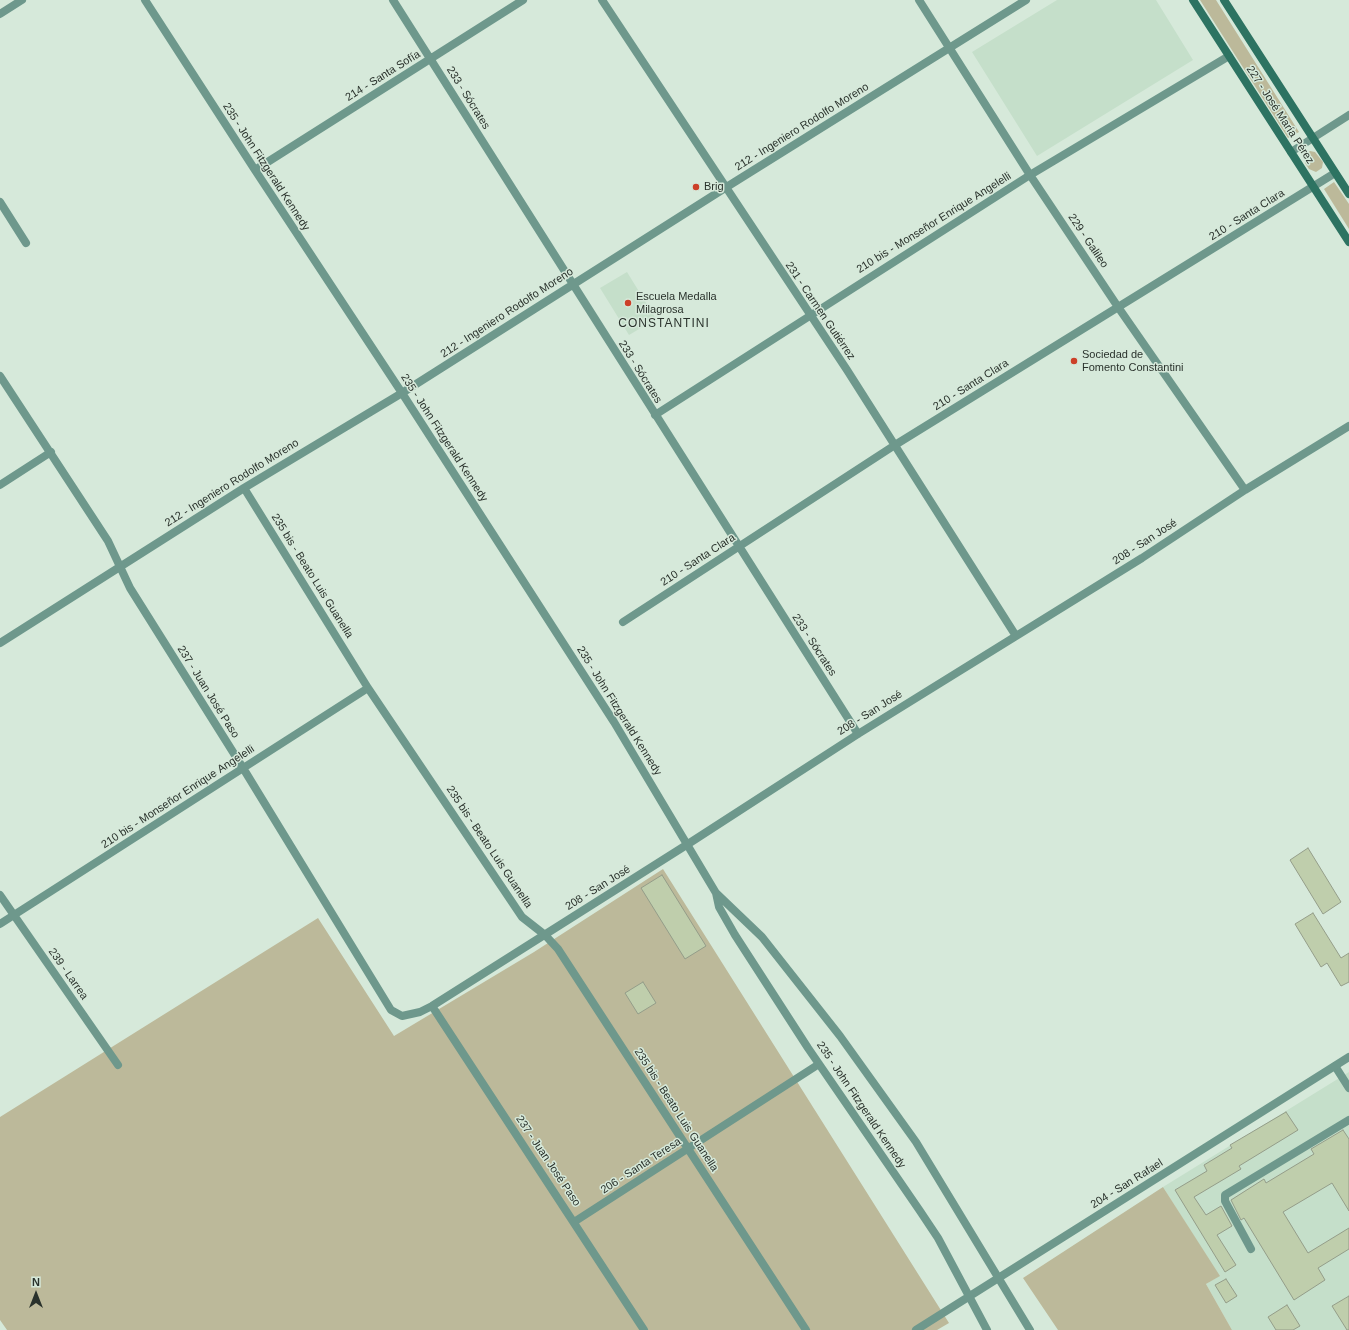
<!DOCTYPE html>
<meta charset="utf-8">
<style>
body{margin:0}
#map{position:relative;width:1349px;height:1330px;overflow:hidden;background:#d6e9da;font-family:Helvetica,sans-serif}
canvas{display:block}
.north{position:absolute;left:16px;top:1274px;width:40px;height:40px;-webkit-text-stroke:3px #d6e9da;paint-order:stroke;rotate:0deg;font-size:11px;font-weight:700;line-height:16px;text-align:center;color:#2a322c}
.north::after{content:'';display:block;margin:auto;width:14px;height:18px;background:#2a322c;clip-path:polygon(50% 0,100% 100%,50% 72%,0 100%)}
</style>
<div id="map">
<canvas width="1349" height="1330"></canvas>
<div class="north">N</div>
</div>
<script>
const g = document.querySelector('canvas').getContext('2d');
g.lineJoin = 'round';
function fillPath(path, color) {
  g.fillStyle = color;
  g.fill(path, 'evenodd');
}
function shape(rows) {
  const path = new Path2D();
  for (const r of rows) {
    path.moveTo(r[0], r[1]);
    for (let i = 2; i < r.length; i += 2) path.lineTo(r[i], r[i + 1]);
  }
  return path;
}
function trace(path, color, width, dash) {
  g.strokeStyle = color;
  g.lineWidth = width;
  g.lineCap = dash ? 'butt' : 'round';
  g.setLineDash(dash || []);
  g.stroke(path);
}
function drawText(font, color, halo, rows, align = 'center') {
  g.font = font + ' Helvetica,sans-serif';
  g.lineWidth = 3;
  g.setLineDash([]);
  g.textBaseline = 'middle';
  g.strokeStyle = halo;
  g.fillStyle = color;
  for (const [text, x, y, turn = 0] of rows) {
    g.save();
    g.translate(x, y);
    g.rotate((+turn || 0) * Math.PI / 180);
    g.textAlign = isNaN(turn) ? turn : align;
    if (halo) g.strokeText(text, 0, 0);
    g.fillText(text, 0, 0);
    g.restore();
  }
}
fillPath(shape([
 [1057,0,1156,0,1193,60,1037,156,972,52],
 [627,272,656,319,629,335,600,288],
 [1349,1072,1349,1330,1232,1330,1206,1284,1219,1276,1163,1187]
]), '#c5dfca');
fillPath(shape([
 [1200,0,1216,0,1299,132,1288,138],
 [1310,151,1315,152,1323,162,1322,168,1316,172,1309,169,1305,163,1306,154],
 [1334,182,1349,204,1349,229,1324,189],
 [663,869,949,1323,937,1330,7,1330,0,1320,0,1117,318,918,394,1036,534,952],
 [1163,1187,1220,1276,1206,1284,1232,1330,1058,1330,1023,1278]
]), '#bcb99a');
const building = shape([
 [1308,848,1341,902,1323,914,1290,860,1308,848],
 [662,875,706,946,685,959,641,888,662,875],
 [1313,913,1341,958,1349,953,1349,982,1341,986,1327,963,1321,967,1295,924,1313,913],
 [643,982,656,1003,638,1014,625,993,643,982],
 [1286,1112,1298,1130,1239,1166,1241,1169,1194,1197,1206,1215,1221,1206,1232,1226,1217,1235,1236,1265,1225,1272,1175,1190,1207,1171,1204,1165,1232,1148,1230,1145,1286,1112],
 [1343,1130,1349,1139,1349,1211,1332,1183,1283,1212,1308,1253,1349,1228,1349,1249,1318,1268,1325,1280,1294,1300,1244,1218,1241,1220,1231,1200,1264,1179,1266,1183,1314,1154,1311,1149,1343,1130],
 [1226,1279,1237,1296,1226,1303,1215,1285,1226,1279],
 [1349,1296,1349,1330,1347,1330,1332,1306,1349,1296],
 [1287,1305,1300,1326,1293,1330,1276,1330,1268,1317,1287,1305]
]);
fillPath(building, '#bfceac');
trace(building, '#949d89', 1);
trace(shape([
 [1335,1066,1349,1088],
 [1251,1249,1225,1201,1225,1195,1349,1120]
]), '#6e988c', 8);
trace(shape([
 [145,0,255,170,402,393,614,722,716,893,762,937,840,1036,916,1142,1030,1330],
 [393,0,858,734],
 [602,0,847,370,1016,636],
 [919,0,1030,175,1118,307,1245,490],
 [0,14,22,0],
 [1291,152,1349,115],
 [255,170,523,0],
 [0,202,26,243],
 [0,376,108,541,130,588,243,768,391,1010,402,1016,420,1012,432,1006,688,844,858,734,1142,558,1245,490,1349,426],
 [655,415,1030,175,1229,56],
 [0,485,51,452],
 [244,488,368,688,522,917,545,935,558,949,806,1330],
 [623,622,895,445,1335,173],
 [0,643,244,488,402,393,725,188,1026,0],
 [716,893,719,907,735,935,808,1048,920,1211,938,1238,987,1330],
 [0,895,118,1065],
 [0,924,368,688],
 [432,1006,644,1330],
 [574,1222,819,1064],
 [916,1330,1349,1057]
]), '#6e988c', 8);
trace(shape([
 [1193,0,1349,242],
 [1224,0,1349,194]
]), '#2d7362', 8);
for (const [x, y, r, color] of [
 [696,187,4,"#cc4028"],
 [628,303,4,"#cc4028"],
 [1074,361,4,"#cc4028"]
]) {
  const dot = new Path2D();
  dot.arc(x, y, r, 0, 2 * Math.PI);
  g.fillStyle = color;
  g.fill(dot);
  trace(dot, '#d6e9da', 1.5);
}
drawText('11px', '#2a322c', '#d6e9da', [
 ["214 - Santa Sofía",383,76,-32],
 ["233 - Sócrates",468,98,58],
 ["227 - José María Pérez",1280,115,57],
 ["212 - Ingeniero Rodolfo Moreno",802,127,-32],
 ["235 - John Fitzgerald Kennedy",266,167,57],
 ["210 - Santa Clara",1247,215,-32],
 ["210 bis - Monseñor Enrique Angelelli",934,223,-32],
 ["229 - Galileo",1088,241,56],
 ["231 - Carmen Gutiérrez",820,311,56],
 ["212 - Ingeniero Rodolfo Moreno",507,313,-33],
 ["233 - Sócrates",640,372,58],
 ["210 - Santa Clara",971,385,-32],
 ["235 - John Fitzgerald Kennedy",444,438,57],
 ["212 - Ingeniero Rodolfo Moreno",232,483,-32],
 ["208 - San José",1145,542,-33],
 ["210 - Santa Clara",698,560,-33],
 ["235 bis - Beato Luis Guanella",312,576,58],
 ["233 - Sócrates",814,645,57],
 ["237 - Juan José Paso",208,692,58],
 ["235 - John Fitzgerald Kennedy",619,711,58],
 ["208 - San José",870,713,-32],
 ["210 bis - Monseñor Enrique Angelelli",178,797,-33],
 ["235 bis - Beato Luis Guanella",489,847,56],
 ["208 - San José",598,888,-32],
 ["239 - Larrea",68,974,55],
 ["235 - John Fitzgerald Kennedy",861,1105,56],
 ["235 bis - Beato Luis Guanella",676,1110,57],
 ["237 - Juan José Paso",548,1161,56],
 ["206 - Santa Teresa",641,1166,-33],
 ["204 - San Rafael",1127,1184,-32]
]);
drawText('11px', '#2a322c', '#d6e9da', [
 ["Brig",704,187],
 ["Escuela Medalla",636,297],
 ["Milagrosa",636,310],
 ["Sociedad de",1082,355],
 ["Fomento Constantini",1082,368]
], 'left');
g.letterSpacing = '1px';
drawText('12px', '#2a322c', '#d6e9da', [
 ["CONSTANTINI",664,324]
]);
g.letterSpacing = '0px';
</script>
